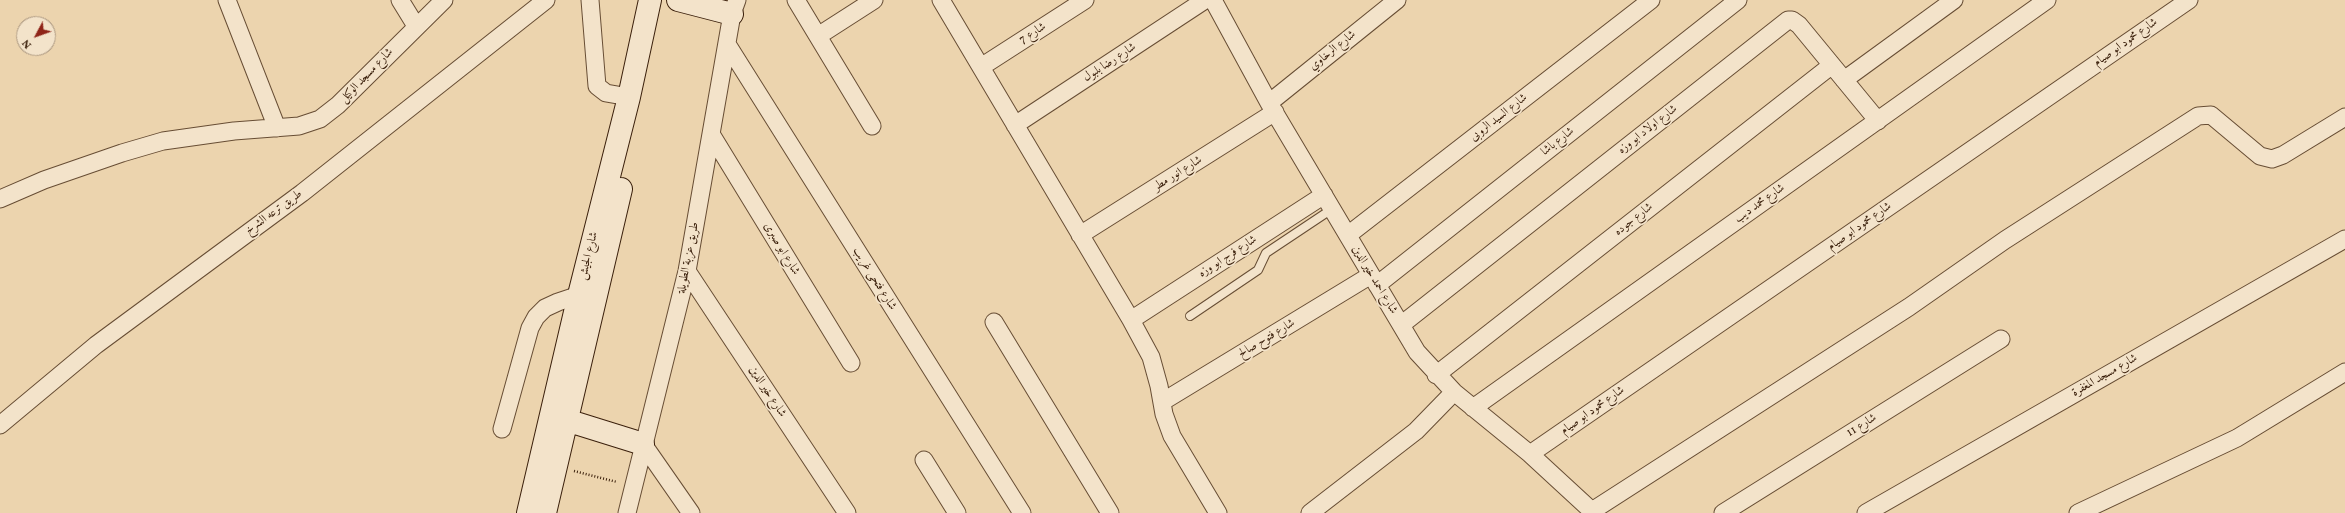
<!DOCTYPE html>
<meta charset="utf-8">
<style>
body{margin:0}
#map{position:relative;width:2345px;height:513px;overflow:hidden;background:#ecd4ae;font-family:Vollkorn,serif}
canvas{display:block}
.north{position:absolute;left:16px;top:16px;width:40px;height:40px;box-sizing:border-box;background:#f3e3ca;border:1px solid #a9957e;border-radius:50%;rotate:229deg;font-size:11px;font-weight:700;line-height:16px;text-align:center;color:#3b200c}
.north::after{content:'';display:block;margin:auto;width:14px;height:18px;background:#8f2418;clip-path:polygon(50% 0,100% 100%,50% 72%,0 100%)}
</style>
<div id="map">
<canvas width="2345" height="513"></canvas>
<div class="north">N</div>
</div>
<script>
const g = document.querySelector('canvas').getContext('2d');
g.lineJoin = 'round';
function shape(rows) {
  const path = new Path2D();
  for (const r of rows) {
    path.moveTo(r[0], r[1]);
    for (let i = 2; i < r.length; i += 2) path.lineTo(r[i], r[i + 1]);
  }
  return path;
}
function trace(path, color, width, dash) {
  g.strokeStyle = color;
  g.lineWidth = width;
  g.lineCap = dash ? 'butt' : 'round';
  g.setLineDash(dash || []);
  g.stroke(path);
}
function drawText(font, color, halo, rows, align = 'center') {
  g.font = font + ' Vollkorn,Amiri,serif';
  g.lineWidth = 3.5;
  g.setLineDash([]);
  g.textBaseline = 'middle';
  g.strokeStyle = halo;
  g.fillStyle = color;
  for (const [text, x, y, turn = 0] of rows) {
    g.save();
    g.translate(x, y);
    g.rotate((+turn || 0) * Math.PI / 180);
    g.textAlign = isNaN(turn) ? turn : align;
    if (halo) g.strokeText(text, 0, 0);
    g.fillText(text, 0, 0);
    g.restore();
  }
}
const service = shape([
 [1190,316,1258,270,1266,253,1332,209]
]);
const minor = shape([
 [227,0,277,128],
 [400,0,416,26],
 [590,0,597,86,606,93,629,97],
 [796,0,872,126],
 [941,0,1131,320,1151,357,1159,386,1164,414,1172,436,1218,513],
 [1213,0,1269,103,1417,352,1454,392,1530,454,1594,513],
 [818,36,874,0],
 [727,44,1022,513],
 [981,67,1085,0],
 [1844,80,1954,0],
 [1269,103,1397,0],
 [1015,125,1205,0],
 [711,134,851,363],
 [0,199,44,180,122,153,163,141,234,131,299,126,320,119,338,105,444,0],
 [1080,235,1275,112],
 [1348,235,1651,0],
 [687,271,847,513],
 [1377,285,1738,0],
 [1131,320,1324,195],
 [994,322,1110,513],
 [1401,325,1788,20,1792,20,1799,25,1878,121],
 [1436,375,1832,65],
 [1162,402,1371,275],
 [1473,408,2047,0],
 [0,425,96,345,302,193,546,0],
 [502,429,530,328,536,317,545,308,558,302,579,295,590,294],
 [643,444,691,513],
 [1530,454,2189,0],
 [924,460,957,513],
 [1592,511,1909,307,2005,240,2198,116,2211,115,2260,156,2272,159,2283,155,2345,117],
 [627,513,687,271,732,14,737,0],
 [1310,513,1416,431,1454,392],
 [1723,513,2001,339],
 [1866,513,2345,239],
 [2078,513,2237,438,2345,372]
]);
const secondary = shape([
 [678,0,732,14],
 [566,420,643,444],
 [528,513,579,295,629,97,650,0],
 [545,513,621,189]
]);
trace(service, '#674d34', 10);
trace(minor, '#674d34', 19);
trace(secondary, '#3b200c', 24);
trace(shape([
 [574,471,617,482]
]), '#3b200c', 2.5, [1, 2]);
trace(service, '#f3e3ca', 8);
trace(minor, '#f3e3ca', 17);
trace(secondary, '#f3e3ca', 22);
drawText('12px', '#3b200c', '#f3e3ca', [
 ["شارع 7",1033,34,-33],
 ["شارع محمود ابو صيام",2126,43,-35],
 ["شارع الرخاوي",1333,51,-39],
 ["شارع رضا بلبول",1110,63,-33],
 ["شارع مسجد الوكيل",367,76,-46],
 ["شارع السيد الروبى",1499,118,-38],
 ["شارع اولاد ابو وزه",1648,130,-38],
 ["شارع باشا",1558,142,-38],
 ["شارع انور مطر",1178,174,-32],
 ["شارع محمد ديب",1760,204,-35],
 ["طريق ترعه الشرخ",274,213,-36],
 ["شارع جوده",1634,220,-38],
 ["شارع محمود ابو صيام",1860,227,-35],
 ["شارع ابو صبرى",781,249,59],
 ["شارع الجيش",589,256,-76],
 ["شارع فرج ابو وزه",1228,257,-33],
 ["طريق عزبة الطويلة",689,258,-79],
 ["شارع فتحى غريب",874,279,58],
 ["شارع احمد خير الدين",1374,280,59],
 ["شارع فتوح صالح",1267,339,-31],
 ["شارع مسجد المغفرة",2105,376,-30],
 ["شارع خير الدين",767,392,57],
 ["شارع محمود ابو صيام",1593,411,-35],
 ["شارع 11",1862,426,-32]
]);
</script>
